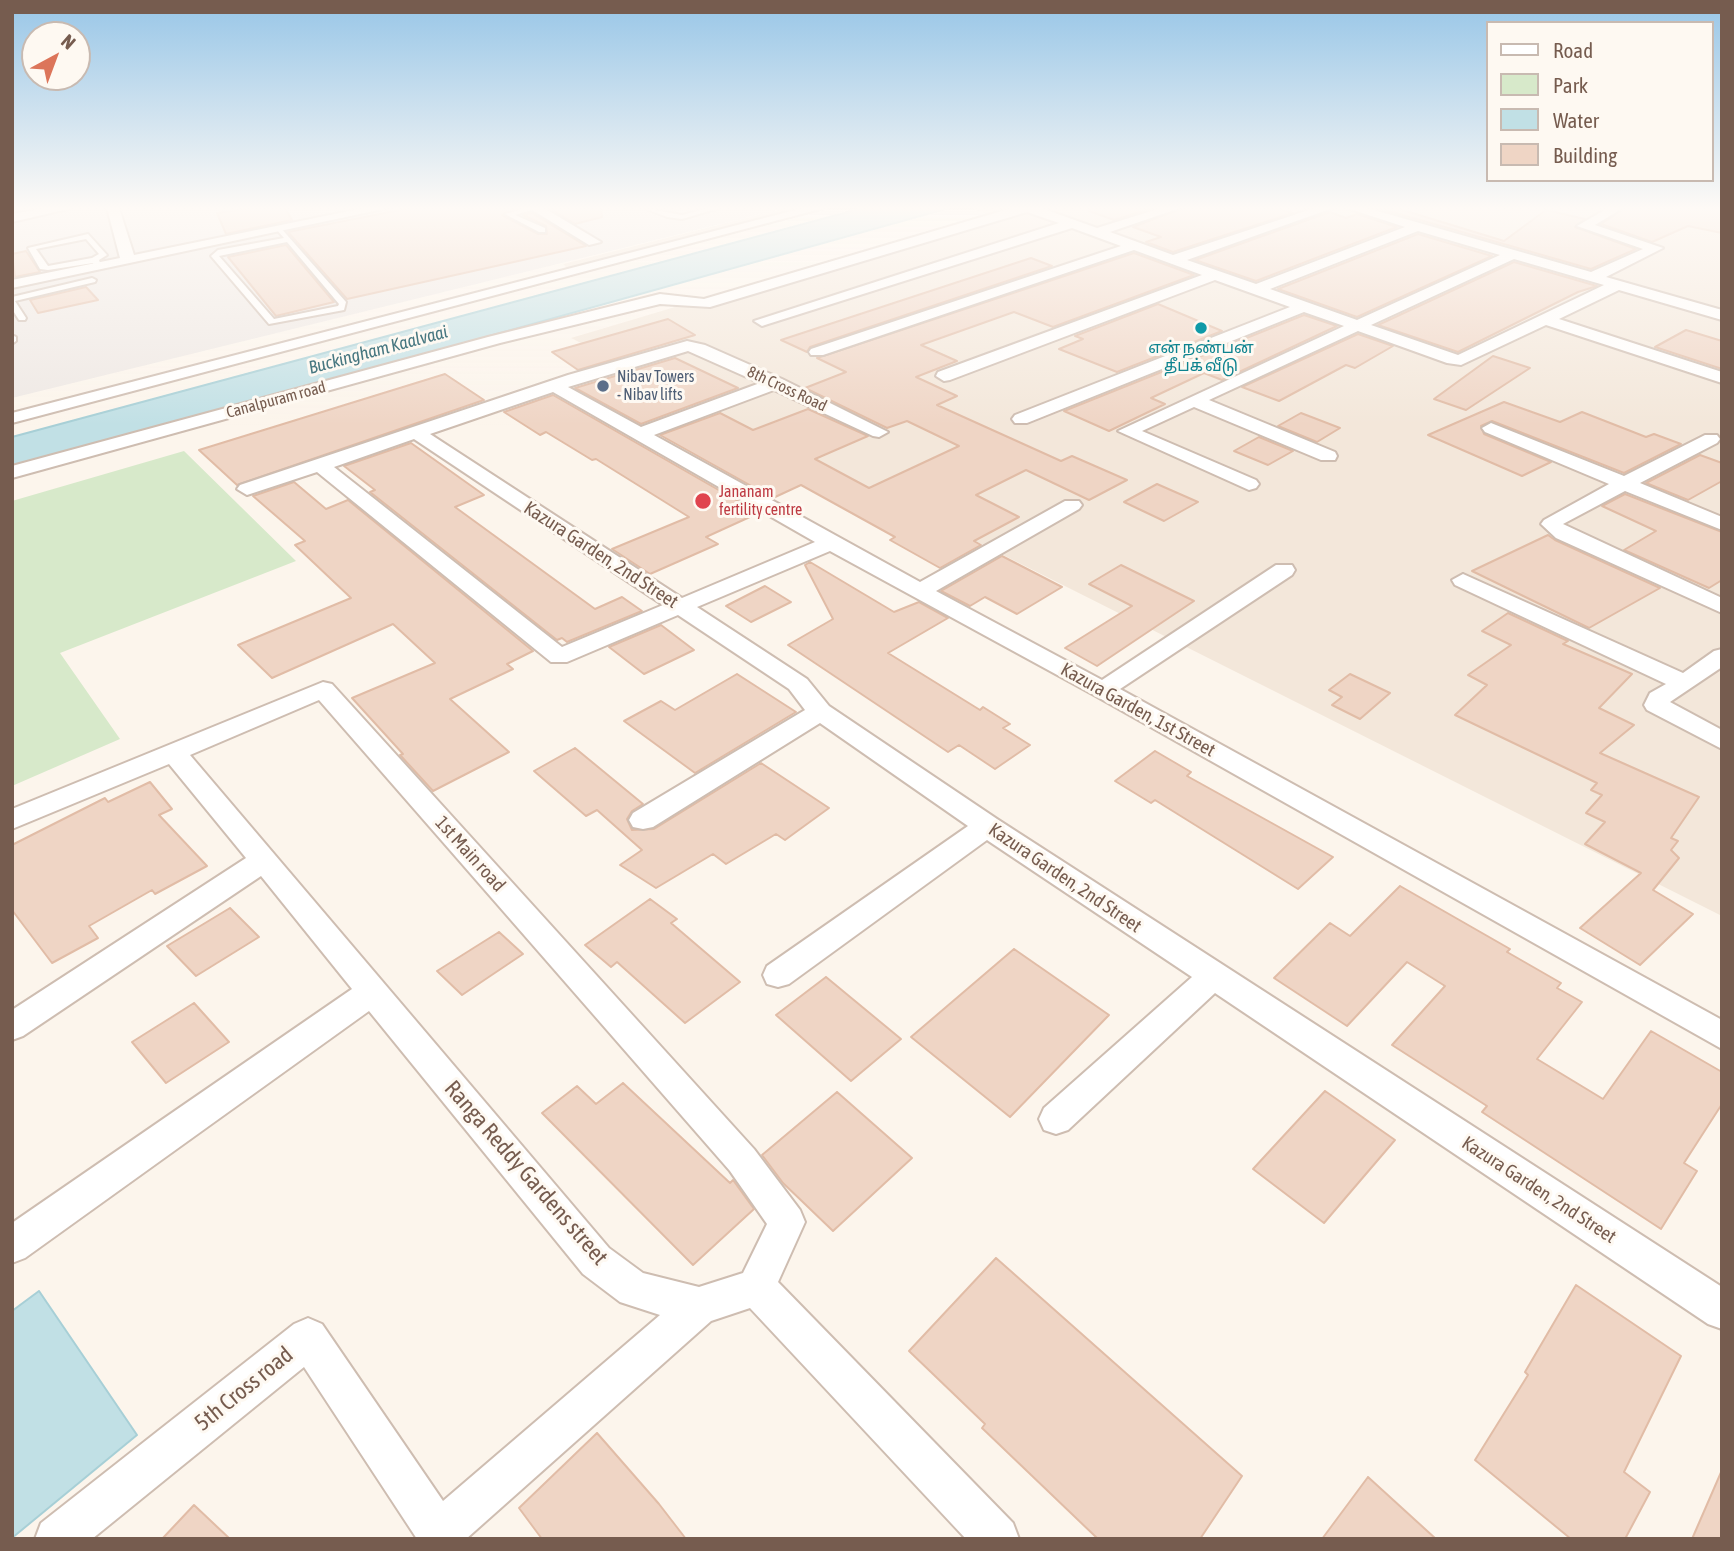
<!DOCTYPE html>
<meta charset="utf-8">
<style>
body{margin:0}
#map{position:relative;width:1734px;height:1551px;overflow:hidden;background:#fcf5ec;font-family:"Asap Condensed",sans-serif}
canvas{display:block}
.frame{position:absolute;inset:0;border:14px solid #765c4f;pointer-events:none}
.legend{position:absolute;left:1486px;top:21px;width:228px;height:161px;box-sizing:border-box;background:#fef9f2;border:2px solid #c8bab1;margin:0;padding:9px 12px;list-style:none;font-size:21px;color:#765c4f}
.legend li{display:flex;align-items:center;gap:14px;height:35px}
.legend b{width:35px;border:2px solid #c8bab1}
.north{position:absolute;left:21px;top:21px;width:70px;height:70px;box-sizing:border-box;background:#fef9f2;border:2px solid #c8bab1;border-radius:50%;rotate:41deg;font-size:19px;font-weight:700;line-height:28px;text-align:center;color:#765c4f}
.north::after{content:'';display:block;margin:auto;width:24px;height:32px;background:#dc755a;clip-path:polygon(50% 0,100% 100%,50% 72%,0 100%)}
</style>
<div id="map">
<canvas width="1734" height="1551"></canvas>
<div class="frame"></div>
<ul class="legend">
<li><b style="height:9px;background:#fff"></b>Road</li>
<li><b style="height:19px;background:#d7e9ca"></b>Park</li>
<li><b style="height:19px;background:#c1e0e5"></b>Water</li>
<li><b style="height:19px;background:#efd5c5"></b>Building</li>
</ul>
<div class="north">N</div>
</div>
<script>
const g = document.querySelector('canvas').getContext('2d');
g.lineJoin = 'round';
function fillPath(path, color) {
  g.fillStyle = color;
  g.fill(path, 'evenodd');
}
function shape(rows) {
  const path = new Path2D();
  for (const r of rows) {
    path.moveTo(r[0], r[1]);
    for (let i = 2; i < r.length; i += 2) path.lineTo(r[i], r[i + 1]);
  }
  return path;
}
function trace(path, color, width, dash) {
  g.strokeStyle = color;
  g.lineWidth = width;
  g.lineCap = dash ? 'butt' : 'round';
  g.setLineDash(dash || []);
  g.stroke(path);
}
function drawText(font, color, halo, rows, align = 'center') {
  g.font = font + ' "Asap Condensed","Noto Sans Tamil",sans-serif';
  g.lineWidth = 6;
  g.setLineDash([]);
  g.textBaseline = 'middle';
  g.strokeStyle = halo;
  g.fillStyle = color;
  for (const [text, x, y, turn = 0] of rows) {
    g.save();
    g.translate(x, y);
    g.rotate((+turn || 0) * Math.PI / 180);
    g.textAlign = isNaN(turn) ? turn : align;
    if (halo) g.strokeText(text, 0, 0);
    g.fillText(text, 0, 0);
    g.restore();
  }
}
fillPath(shape([
 [786,208,831,208,574,275,563,264],
 [972,208,1722,208,1722,916,571,338,987,214]
]), '#f3e7da');
fillPath(shape([
 [12,208,786,208,12,398]
]), '#eee8e4');
fillPath(shape([
 [184,451,296,561,60,653,120,739,12,786,12,501]
]), '#d7e9ca');
const water = shape([
 [863,208,949,208,12,469,12,437,863,208],
 [39,1291,137,1435,12,1538,12,1311,39,1291]
]);
fillPath(water, '#c1e0e5');
trace(water, '#a7cfd6', 2);
const building = shape([
 [250,208,285,208,292,220,226,234,217,213,250,208],
 [410,208,517,208,502,215,538,234,547,234,546,226,523,215,532,213,586,246,347,299,288,232,410,208],
 [549,208,601,208,602,217,575,224,549,208],
 [1089,208,1153,208,1114,220,1089,211,1089,208],
 [1183,208,1276,208,1293,213,1173,252,1146,242,1161,237,1133,227,1183,208],
 [1378,208,1396,208,1504,241,1546,210,1585,219,1575,227,1636,249,1591,269,1378,208],
 [1625,208,1722,208,1722,233,1688,226,1652,242,1601,224,1625,208],
 [1330,212,1346,218,1357,214,1397,227,1256,281,1195,260,1330,212],
 [1418,234,1492,256,1357,317,1278,289,1418,234],
 [286,245,334,302,276,316,228,257,286,245],
 [26,251,40,272,15,277,12,254,26,251],
 [1134,253,1194,275,1053,327,1014,312,921,345,957,361,916,377,957,396,937,405,1061,461,1072,456,1127,480,1089,500,1026,470,976,495,1019,517,974,541,981,545,940,568,890,540,895,537,801,485,773,498,660,435,720,413,753,430,808,409,868,436,815,459,869,488,959,446,907,421,887,428,805,388,846,372,817,358,1134,253],
 [1031,258,1052,266,810,347,807,352,781,340,1031,258],
 [1514,262,1597,286,1578,292,1458,352,1378,325,1514,262],
 [86,287,98,300,38,313,30,300,86,287],
 [1158,304,1222,331,1117,372,1059,349,1083,339,1075,336,1158,304],
 [1304,315,1337,326,1222,380,1204,373,1151,398,1165,404,1109,431,1064,411,1304,315],
 [668,319,695,335,578,370,552,352,668,319],
 [1686,330,1722,341,1722,369,1655,347,1686,330],
 [1358,334,1393,346,1355,368,1346,365,1279,401,1242,387,1358,334],
 [1493,356,1530,368,1466,410,1434,399,1493,356],
 [675,358,738,388,641,424,575,388,675,358],
 [445,374,484,400,237,485,199,450,445,374],
 [553,395,750,508,743,511,752,516,706,537,718,544,650,574,612,549,689,517,596,459,592,460,546,432,540,435,504,412,553,395],
 [1504,402,1560,422,1582,412,1646,437,1654,434,1681,444,1624,473,1492,421,1481,426,1484,434,1551,462,1522,476,1428,435,1504,402],
 [1301,413,1340,428,1317,442,1278,426,1301,413],
 [1259,437,1293,451,1268,465,1234,451,1259,437],
 [411,443,484,495,455,507,595,609,622,597,642,611,567,642,562,638,557,640,370,492,375,490,344,466,411,443],
 [1700,455,1722,463,1722,481,1688,500,1646,483,1700,455],
 [294,482,326,509,348,500,533,651,507,664,513,669,450,699,509,752,433,791,400,755,403,754,352,698,435,663,393,624,272,678,238,645,351,598,295,545,305,541,253,496,294,482],
 [1157,484,1198,502,1164,521,1124,502,1157,484],
 [1625,494,1722,532,1722,580,1709,588,1624,550,1656,531,1602,506,1625,494],
 [1548,535,1555,540,1660,588,1589,628,1472,571,1548,535],
 [1002,556,1062,587,1017,614,985,597,970,606,941,591,1002,556],
 [810,562,894,612,919,602,948,618,888,653,980,710,983,707,1010,724,1003,728,1030,745,995,769,959,745,948,752,788,645,833,619,805,565,810,562],
 [1121,565,1194,601,1097,666,1065,648,1132,606,1089,584,1121,565],
 [765,586,791,602,751,622,726,606,765,586],
 [1508,613,1568,641,1563,644,1632,674,1599,708,1634,725,1600,753,1699,797,1671,838,1678,841,1671,850,1679,858,1653,890,1693,914,1640,965,1580,928,1641,873,1585,844,1605,822,1586,813,1602,795,1591,790,1597,783,1455,715,1487,685,1468,675,1511,645,1482,631,1508,613],
 [661,625,694,650,644,674,609,647,661,625],
 [737,674,796,712,695,773,624,721,661,701,675,710,737,674],
 [1350,674,1390,693,1360,719,1332,705,1342,697,1329,690,1350,674],
 [575,748,643,804,632,811,627,819,632,830,654,829,761,763,829,808,785,840,776,834,726,864,713,854,656,888,620,865,642,850,597,810,586,816,534,771,575,748],
 [1155,751,1191,772,1187,776,1333,857,1298,889,1155,800,1151,803,1115,781,1155,751],
 [150,782,172,809,159,815,207,866,155,894,152,890,89,926,98,938,52,963,12,910,12,845,105,798,108,802,150,782],
 [1400,886,1510,949,1507,952,1561,983,1557,988,1582,1002,1537,1059,1603,1099,1651,1031,1722,1072,1722,1104,1684,1163,1697,1171,1661,1229,1482,1112,1487,1106,1392,1045,1445,986,1407,962,1347,1026,1274,978,1330,923,1350,936,1400,886],
 [650,899,677,919,671,923,740,982,685,1023,617,962,611,967,585,945,650,899],
 [230,908,259,937,196,976,167,946,230,908],
 [499,932,523,954,462,995,437,971,499,932],
 [1014,949,1109,1015,1010,1117,911,1037,1014,949],
 [826,977,901,1039,851,1081,776,1015,826,977],
 [194,1003,229,1042,166,1083,132,1042,194,1003],
 [623,1083,730,1183,733,1180,754,1209,693,1265,542,1113,577,1086,596,1104,623,1083],
 [1325,1091,1395,1140,1324,1223,1253,1169,1325,1091],
 [837,1092,912,1158,833,1231,783,1183,762,1155,837,1092],
 [996,1258,1242,1476,1200,1539,1098,1539,982,1428,985,1424,909,1351,996,1258],
 [1576,1285,1681,1356,1624,1472,1650,1492,1625,1539,1571,1539,1475,1460,1528,1375,1525,1372,1576,1285],
 [597,1433,659,1504,686,1539,542,1539,519,1508,597,1433],
 [1722,1470,1722,1539,1692,1539,1722,1470],
 [1368,1477,1436,1539,1322,1539,1368,1477],
 [194,1505,230,1539,162,1539,194,1505]
]);
fillPath(building, '#efd5c5');
trace(building, '#e1bca6', 2);
const lane = shape([
 [526,208,538,208,515,215,545,228,545,232,539,232,505,214,526,208],
 [644,208,682,215,709,208,719,208,682,219,667,217,644,208],
 [280,227,346,302,344,310,269,324,211,256,218,250,284,238,276,229,280,227],
 [287,242,339,304,338,306,274,319,219,256,287,242],
 [88,234,107,255,99,260,102,268,96,268,93,263,48,270,40,269,28,248,88,234],
 [86,239,99,254,92,258,48,266,36,249,86,239],
 [92,278,96,280,95,282,15,301,26,318,25,320,19,320,12,309,12,297,92,278],
 [12,335,16,337,16,341,12,344,12,335]
]);
const street = shape([
 [46,208,72,208,12,222,12,214,46,208],
 [107,208,119,208,134,255,364,208,388,208,12,288,12,280,120,258,107,208],
 [529,208,544,208,601,242,589,245,529,208],
 [803,208,824,208,12,423,12,413,803,208],
 [1012,208,1041,208,1097,228,1161,208,1180,208,1110,232,1173,255,1315,208,1333,208,1187,260,1256,284,1405,227,1347,208,1367,208,1591,272,1643,249,1577,226,1608,208,1623,208,1595,225,1663,248,1606,277,1722,310,1722,320,1619,290,1559,319,1722,372,1722,383,1546,325,1461,365,1447,363,1358,331,1209,400,1335,452,1337,456,1335,460,1321,460,1194,407,1142,431,1256,480,1259,484,1256,488,1249,490,1118,431,1344,326,1304,312,1027,423,1015,423,1012,419,1015,415,1290,307,1215,280,950,380,944,381,936,376,938,372,1202,275,1134,250,823,355,811,355,809,352,811,349,1121,246,1072,228,768,324,762,326,754,321,1059,223,1027,212,710,307,660,304,500,343,12,478,12,466,488,337,660,294,704,299,1012,208],
 [1418,231,1500,255,1357,320,1270,289,1418,231],
 [1514,259,1604,285,1458,355,1371,325,1514,259],
 [687,341,705,345,782,379,888,432,879,437,873,436,774,390,654,435,920,582,1065,501,1079,501,1082,505,1079,509,936,591,1102,680,1276,565,1292,565,1295,570,1292,575,1120,689,1722,1020,1722,1049,1094,695,830,551,697,607,807,679,829,706,997,819,1722,1287,1722,1329,1708,1324,1215,993,1068,1130,1056,1134,1044,1130,1039,1119,1044,1108,1192,977,987,840,789,984,778,987,767,984,763,975,767,966,968,826,820,723,653,827,643,829,633,827,629,820,633,813,805,710,789,689,678,615,567,662,551,662,317,472,247,495,237,489,240,485,568,375,687,341],
 [688,351,760,383,641,427,568,387,688,351],
 [553,392,815,542,682,598,430,434,553,392],
 [414,439,663,605,562,647,334,467,414,439],
 [1491,423,1624,476,1705,435,1717,435,1720,439,1717,443,1640,483,1722,517,1722,530,1625,491,1563,524,1722,598,1722,613,1556,538,1541,524,1544,520,1609,484,1485,432,1482,428,1491,423],
 [1463,574,1683,673,1714,651,1722,649,1722,667,1670,702,1722,730,1722,749,1647,710,1644,705,1650,693,1666,684,1455,585,1452,580,1463,574],
 [323,682,332,684,754,1149,800,1210,805,1222,778,1282,1013,1523,1019,1539,966,1539,750,1308,711,1321,466,1539,417,1539,304,1367,92,1539,35,1539,41,1523,294,1324,308,1318,322,1324,443,1501,660,1315,620,1302,583,1274,369,1011,25,1258,12,1263,12,1223,352,989,261,876,23,1036,12,1040,12,1010,246,858,169,764,12,829,12,809,323,682],
 [319,700,730,1171,767,1224,743,1273,699,1287,643,1273,609,1248,190,755,319,700]
]);
trace(lane, '#cebdb1', 4);
trace(street, '#cebdb1', 4);
fillPath(lane, '#fff');
fillPath(street, '#fff');
const sky = g.createLinearGradient(0, 0, 0, 425);
sky.addColorStop(0, '#98c6e7');
sky.addColorStop(0.49, '#fefaf6');
sky.addColorStop(1, '#fefaf600');
g.fillStyle = sky;
g.fillRect(0, 0, 1734, 425);
for (const [x, y, r, color] of [
 [1201,328,7,"#0f9aa8"],
 [603,386,7,"#5c6f8a"],
 [703,501,9,"#e0444e"]
]) {
  const dot = new Path2D();
  dot.arc(x, y, r, 0, 2 * Math.PI);
  g.fillStyle = color;
  g.fill(dot);
  trace(dot, '#fef9f2', 2.5);
}
drawText('16px', '#0d838f', '#fef9f2', [
 ["என் நண்பன்",1201,348],
 ["தீபக் வீடு",1201,366]
]);
drawText('16px', '#4e5e75', '#fef9f2', [
 ["Nibav Towers",617,377],
 ["- Nibav lifts",617,395]
], 'left');
drawText('16px', '#765c4f', '#fef9f2', [
 ["8th Cross Road",787,389,25],
 ["Canalpuram road",276,400,-15]
]);
drawText('16px', '#be3a42', '#fef9f2', [
 ["Jananam",719,492],
 ["fertility centre",719,510]
], 'left');
drawText('italic 18px', '#477780', '#fef9f2', [
 ["Buckingham Kaalvaai",378,350,-15]
]);
drawText('19px', '#765c4f', '#fef9f2', [
 ["Kazura Garden, 2nd Street",601,555,33],
 ["Kazura Garden, 1st Street",1138,710,29],
 ["1st Main road",470,854,48],
 ["Kazura Garden, 2nd Street",1065,878,34],
 ["Kazura Garden, 2nd Street",1539,1190,33]
]);
drawText('23px', '#765c4f', '#fef9f2', [
 ["Ranga Reddy Gardens street",526,1173,49],
 ["5th Cross road",244,1389,-39]
]);
</script>
